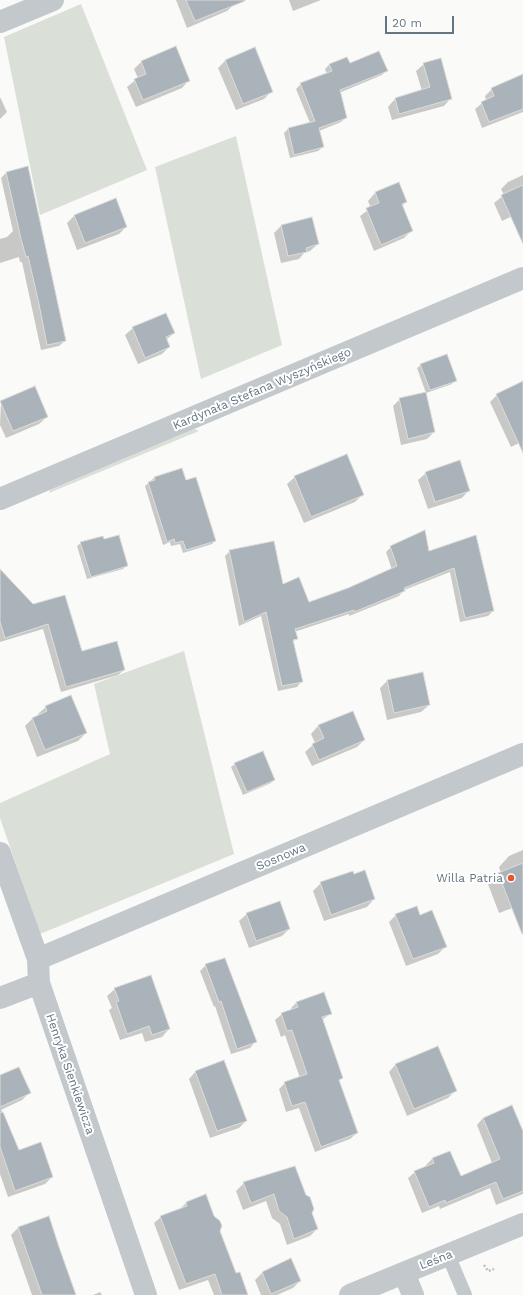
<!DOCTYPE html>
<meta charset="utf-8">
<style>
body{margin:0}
#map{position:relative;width:523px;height:1295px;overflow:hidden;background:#fafaf8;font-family:"Work Sans",sans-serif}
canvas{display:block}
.scale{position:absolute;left:385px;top:16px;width:69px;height:18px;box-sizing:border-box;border:2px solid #657683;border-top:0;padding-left:5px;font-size:12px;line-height:14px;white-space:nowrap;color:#657683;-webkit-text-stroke:3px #fff;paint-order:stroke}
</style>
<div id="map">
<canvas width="523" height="1295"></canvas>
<div class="scale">20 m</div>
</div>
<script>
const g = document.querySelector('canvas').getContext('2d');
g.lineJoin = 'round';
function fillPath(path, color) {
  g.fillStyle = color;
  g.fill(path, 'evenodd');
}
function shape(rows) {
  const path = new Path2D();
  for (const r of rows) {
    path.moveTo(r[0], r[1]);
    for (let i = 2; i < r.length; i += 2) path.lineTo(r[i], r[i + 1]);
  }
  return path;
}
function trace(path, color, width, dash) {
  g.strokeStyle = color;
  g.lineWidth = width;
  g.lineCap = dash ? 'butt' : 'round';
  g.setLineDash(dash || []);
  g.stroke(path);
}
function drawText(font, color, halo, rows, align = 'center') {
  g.font = font + ' "Work Sans",sans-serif';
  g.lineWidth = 4;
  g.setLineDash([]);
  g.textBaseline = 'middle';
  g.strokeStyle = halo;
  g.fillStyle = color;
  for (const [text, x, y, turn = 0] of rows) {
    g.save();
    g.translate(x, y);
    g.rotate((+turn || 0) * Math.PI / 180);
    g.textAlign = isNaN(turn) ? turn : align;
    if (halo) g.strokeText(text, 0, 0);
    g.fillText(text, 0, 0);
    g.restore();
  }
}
fillPath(shape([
 [81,4,147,170,40,215,4,37],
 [236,136,282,345,201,379,155,167],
 [194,429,199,431,49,493,50,490],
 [184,651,234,854,40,934,0,818,0,803,110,754,94,684]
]), '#dadfd7');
fillPath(shape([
 [176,0,233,0,235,4,227,11,187,28],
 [289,0,321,0,293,11],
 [225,61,272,91,264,99,236,110,218,68],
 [141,62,189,80,182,88,136,107,127,87,138,78,134,69],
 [349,64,386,71,382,75,339,93,345,118,341,122,319,131,323,147,318,151,290,158,284,133,288,129,310,123,296,89,301,84,327,74,325,69,329,65],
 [424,64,451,98,444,106,392,120,388,107,395,99,422,91,416,71],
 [523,76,523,112,482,128,475,109,486,100,485,96,492,89],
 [0,97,7,112,0,119],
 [7,172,65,341,59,346,41,350,22,262,20,262,19,257,0,263,0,239,7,237,13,231,1,178],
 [523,175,523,211,502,221,494,203,504,195,501,189,508,182],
 [399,184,406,202,402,206,411,231,404,238,374,251,360,216,371,208,368,201,375,193],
 [74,216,126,227,119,234,77,250,67,223],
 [312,218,318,244,310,251,304,253,299,259,281,263,274,233,281,226],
 [133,328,174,333,166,340,169,347,162,354,138,364,125,335],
 [421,365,455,380,452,384,426,393,434,432,427,439,401,445,393,406,400,399,426,393,417,368],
 [523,382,523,441,511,447,490,402,497,395],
 [1,402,47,417,39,424,6,438,0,425],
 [426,473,469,490,462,498,428,509,418,480],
 [295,477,363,494,355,502,304,523,287,484],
 [154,478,215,541,212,544,183,553,180,544,171,546,170,542,163,545,145,486],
 [475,536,493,611,488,616,460,622,450,572,404,590,399,596,349,616,349,614,294,632,297,638,293,642,301,682,297,687,278,691,261,616,239,626,225,556,230,551,308,604,349,589,392,570,386,552,391,547,428,552],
 [81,543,127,565,123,569,87,579,77,546],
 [10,581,81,653,124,670,118,675,61,692,43,629,0,642,0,584],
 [387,681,429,705,421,712,387,720,380,688],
 [46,707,86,733,78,741,37,757,25,726,32,719,39,716,38,714],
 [352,712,364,740,357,747,312,766,305,752,315,743,311,734,318,726],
 [235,764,274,779,271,783,243,795,231,767],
 [523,850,523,904,499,913,488,884,501,873,499,867,509,856],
 [321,883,374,899,367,907,324,921,313,891],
 [247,914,289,929,282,936,249,948,239,921],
 [396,915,420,916,445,947,438,954,406,966,389,922],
 [206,965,255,1042,250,1048,231,1054,215,1006,214,1007,200,971],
 [115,989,169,1029,162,1037,145,1042,142,1033,120,1040,109,1010,112,1008,107,996],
 [297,1002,331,1013,322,1020,342,1078,338,1082,357,1133,350,1139,315,1152,299,1108,286,1112,279,1089,285,1083,300,1078,285,1035,281,1037,275,1020,282,1014,292,1011,291,1008],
 [396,1064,455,1091,448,1098,407,1116,389,1072],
 [196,1071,246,1121,239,1128,210,1138,189,1079],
 [0,1077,29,1093,22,1100,1,1110,19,1151,52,1177,45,1184,8,1197,0,1174],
 [483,1118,523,1147,523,1194,496,1205,490,1188,440,1209,439,1206,422,1213,408,1178,415,1172,426,1167,426,1165,432,1159,450,1152,460,1178,492,1163,477,1125],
 [294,1167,317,1229,310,1236,287,1245,280,1224,272,1218,266,1201,243,1210,236,1191,244,1183],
 [186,1203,219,1231,245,1295,214,1295,208,1280,179,1290,154,1223,161,1217,179,1210],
 [19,1227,75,1295,32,1295,11,1235],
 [291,1260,300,1281,293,1288,277,1295,261,1295,255,1280,262,1273],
 [100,1292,102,1295,93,1295]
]), '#0003');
const building = shape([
 [186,0,245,0,245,1,195,21,186,0],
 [176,46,190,81,143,100,134,79,146,74,141,61,176,46],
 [255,47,273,92,243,104,225,60,255,47],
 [379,51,388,71,340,90,347,118,319,128,324,147,294,155,288,128,315,121,300,83,332,71,329,64,347,57,350,63,379,51],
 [441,58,452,99,399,114,395,98,430,87,423,63,441,58],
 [523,74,523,109,489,122,481,102,494,96,491,88,523,74],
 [28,166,66,341,47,345,39,304,28,256,26,257,21,239,6,172,28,166],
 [399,182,407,202,402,204,413,231,381,245,366,208,379,203,375,192,399,182],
 [523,185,523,244,501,195,523,185],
 [116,198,127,227,85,243,74,215,116,198],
 [312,217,319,244,306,248,307,252,288,256,281,225,312,217],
 [166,313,175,333,166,337,170,347,145,358,132,327,166,313],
 [447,354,457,381,430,390,420,364,447,354],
 [523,381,523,453,496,394,523,381],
 [35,386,48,417,13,431,0,401,35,386],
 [426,392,435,432,408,439,399,398,426,392],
 [347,454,364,495,311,517,294,476,347,454],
 [460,460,470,491,435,502,425,472,460,460],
 [182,468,186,480,196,477,216,541,186,550,183,541,175,543,174,539,167,542,148,482,155,480,154,477,182,468],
 [425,530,429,551,476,535,494,611,465,618,454,568,404,588,405,591,354,612,354,610,295,629,298,639,293,640,303,682,282,686,266,612,244,622,229,550,274,541,283,584,299,577,309,602,348,588,397,566,390,546,425,530],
 [119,535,128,566,91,577,80,542,103,536,104,539,119,535],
 [0,569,33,604,65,595,82,651,117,641,125,670,66,687,48,624,5,638,0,622,0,569],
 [423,672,430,705,394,713,387,680,423,672],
 [71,695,87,733,45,750,32,718,47,711,45,706,71,695],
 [353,711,365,740,319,760,312,744,324,738,318,725,353,711],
 [263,751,275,780,247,792,234,763,263,751],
 [523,863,523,934,522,934,498,873,523,863],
 [365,870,375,899,331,915,320,882,353,871,354,874,365,870],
 [280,901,290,929,256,941,246,913,280,901],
 [417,906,420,915,432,910,447,947,413,959,395,914,417,906],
 [225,958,257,1042,237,1049,221,1001,219,1002,205,964,225,958],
 [151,975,170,1029,152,1035,149,1026,127,1034,116,1002,119,1001,114,988,151,975],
 [324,992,332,1014,322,1017,343,1078,339,1080,358,1133,321,1147,305,1102,292,1106,284,1082,307,1074,292,1030,287,1031,281,1013,298,1007,296,1002,324,992],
 [438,1046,457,1091,414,1109,395,1064,438,1046],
 [224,1060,247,1121,217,1131,195,1071,224,1060],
 [19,1067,31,1093,0,1107,0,1075,19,1067],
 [512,1105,523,1131,523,1191,503,1199,496,1182,446,1203,445,1200,429,1207,414,1171,434,1163,432,1158,450,1151,461,1176,500,1159,483,1118,512,1105],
 [3,1112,19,1150,41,1142,53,1177,15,1191,0,1147,0,1113,3,1112],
 [295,1166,306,1195,310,1197,314,1209,312,1213,318,1229,294,1239,287,1217,279,1211,274,1194,251,1203,243,1182,295,1166],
 [206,1194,214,1216,220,1221,222,1226,220,1231,236,1273,240,1272,248,1295,222,1295,215,1274,186,1284,160,1216,187,1206,186,1202,206,1194],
 [49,1216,59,1247,76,1295,42,1295,18,1227,49,1216],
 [291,1258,301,1281,271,1294,262,1272,291,1258]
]);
fillPath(building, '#aab3b9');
trace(building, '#dcdcda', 1);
trace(shape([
 [484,1265,488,1271,494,1269]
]), '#bbbfc2', 2.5, [2, 2]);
trace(shape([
 [448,1255,465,1295]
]), '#c3c8cc', 14);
trace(shape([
 [0,22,53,0],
 [0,853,38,959,39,983,146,1295],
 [38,959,523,754],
 [0,998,39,983],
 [404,1273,413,1295],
 [350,1295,523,1224]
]), '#c3c8cc', 22);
trace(shape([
 [0,499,523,278]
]), '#c3c8cc', 22);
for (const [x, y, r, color] of [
 [511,878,4,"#e4572e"]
]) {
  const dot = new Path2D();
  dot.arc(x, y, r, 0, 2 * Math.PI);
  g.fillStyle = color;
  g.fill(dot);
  trace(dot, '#fff', 1.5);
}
drawText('12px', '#657683', '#fff', [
 ["Kardynała Stefana Wyszyńskiego",262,389,-23],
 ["Sosnowa",281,857,-23],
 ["Henryka Sienkiewicza",70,1074,71],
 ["Leśna",436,1260,-21]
]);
drawText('12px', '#657683', '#fff', [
 ["Willa Patria",503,878]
], 'right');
</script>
